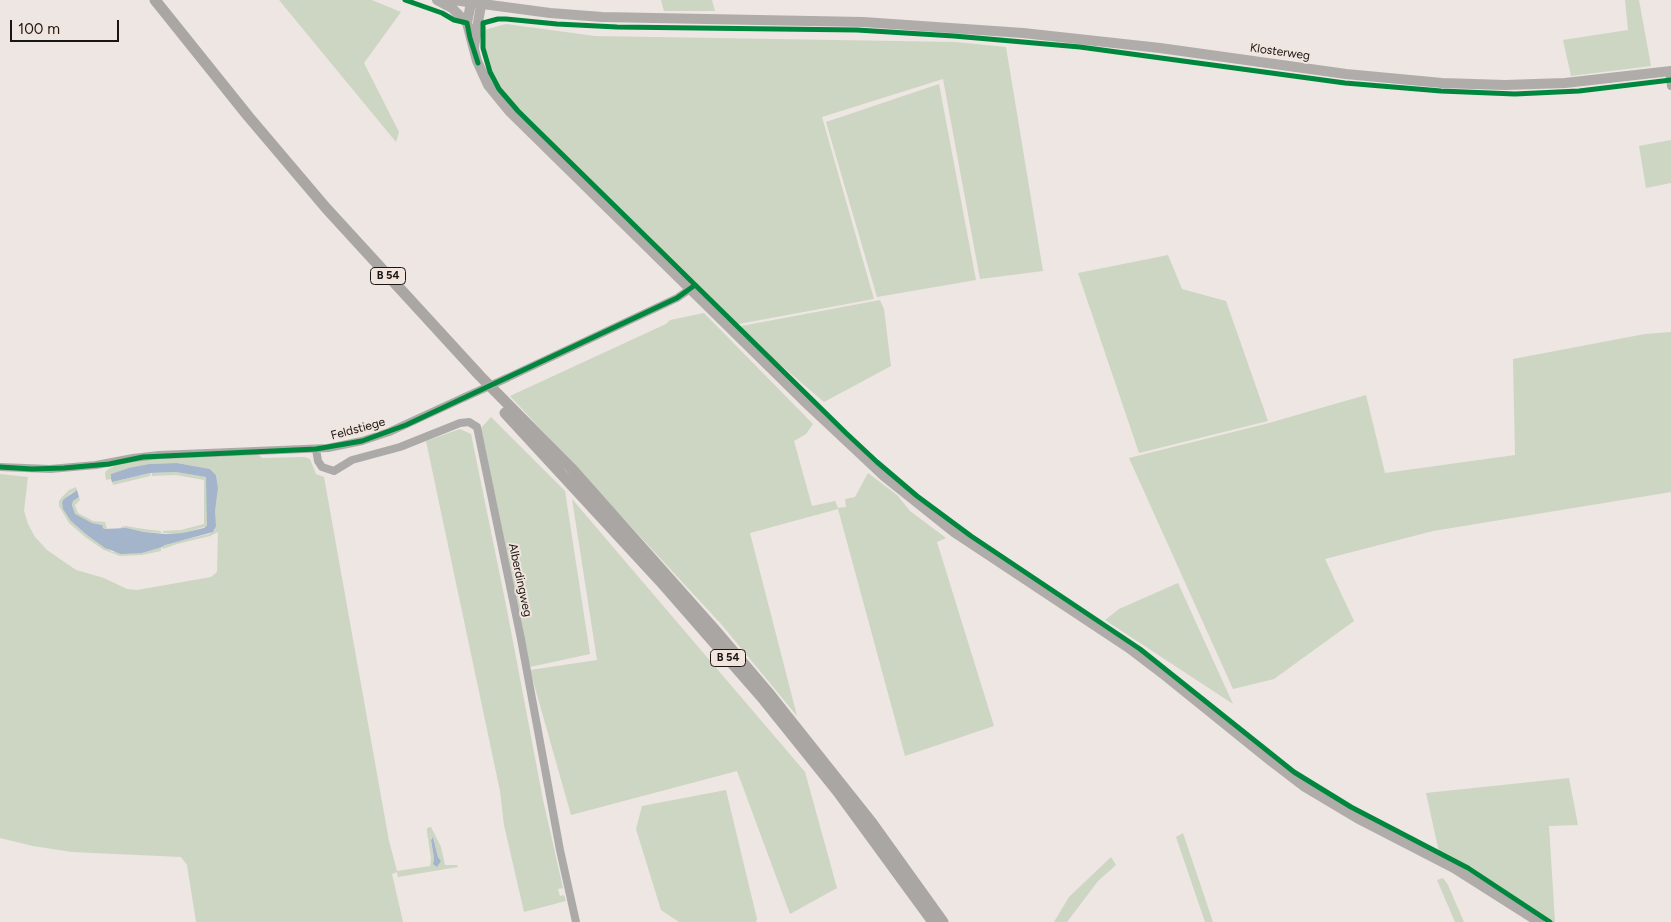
<!DOCTYPE html>
<style>
body{margin:0}
#map{position:relative;width:1671px;height:922px;overflow:hidden;background:#ede6e2;font-family:Figtree,sans-serif}
canvas{display:block}
.scale{position:absolute;left:10px;top:20px;width:109px;height:22px;box-sizing:border-box;border:2px solid #1a1614;border-top:0;padding-left:6px;font-size:15px;line-height:18px;white-space:nowrap;color:#1a1614;-webkit-text-stroke:4px #f1e5de;paint-order:stroke}
</style>
<div id="map">
<canvas width="1671" height="922"></canvas>
<div class="scale">100 m</div>
</div>
<script>
const g = document.querySelector('canvas').getContext('2d');
g.lineJoin = 'round';
function fillPath(path, color) {
  g.fillStyle = color;
  g.fill(path, 'evenodd');
}
function shape(rows) {
  const path = new Path2D();
  for (const r of rows) {
    path.moveTo(r[0], r[1]);
    for (let i = 2; i < r.length; i += 2) path.lineTo(r[i], r[i + 1]);
  }
  return path;
}
function trace(path, color, width, dash) {
  g.strokeStyle = color;
  g.lineWidth = width;
  g.lineCap = dash ? 'butt' : 'round';
  g.setLineDash(dash || []);
  g.stroke(path);
}
function drawText(font, color, halo, rows, align = 'center') {
  g.font = font + ' Figtree,sans-serif';
  g.lineWidth = 4;
  g.setLineDash([]);
  g.textBaseline = 'middle';
  g.strokeStyle = halo;
  g.fillStyle = color;
  for (const [text, x, y, turn = 0] of rows) {
    g.save();
    g.translate(x, y);
    g.rotate((+turn || 0) * Math.PI / 180);
    g.textAlign = isNaN(turn) ? turn : align;
    if (halo) g.strokeText(text, 0, 0);
    g.fillText(text, 0, 0);
    g.restore();
  }
}
fillPath(shape([
 [279,0,372,0,401,12,364,63,399,132,396,142],
 [661,0,712,0,715,11,664,11],
 [1625,0,1639,0,1651,66,1571,76,1563,40,1628,30],
 [506,24,595,36,955,42,1006,47,1043,271,980,279,943,79,822,117,874,299,733,325,530,123,505,94,491,73,486,56,484,30],
 [939,84,976,280,877,297,826,122],
 [1671,140,1671,183,1646,188,1639,146],
 [1168,255,1182,289,1226,301,1268,421,1139,453,1078,273],
 [880,300,884,309,891,366,824,402,736,327],
 [704,313,813,424,806,434,794,441,812,506,835,501,838,508,846,507,845,499,855,497,868,473,897,495,910,511,946,538,937,542,994,726,905,756,838,509,750,533,797,716,722,625,510,396,666,324,670,320],
 [1671,332,1671,492,1433,531,1325,559,1354,621,1274,679,1233,689,1129,458,1269,423,1366,395,1385,473,1515,455,1513,359,1645,334],
 [491,417,565,491,590,654,530,667,481,428],
 [460,429,471,434,507,610,543,800,563,888,558,889,560,896,564,895,566,901,524,912,504,825,500,791,426,441],
 [254,454,259,455,262,458,304,457,310,459,316,474,324,477,389,841,397,871,430,866,431,858,427,832,427,828,431,827,441,847,445,865,457,865,458,867,398,877,397,872,392,874,403,922,196,922,187,865,181,857,72,852,33,846,0,838,0,474,28,477,24,511,28,524,35,537,47,550,76,570,104,578,127,589,137,590,211,577,217,572,218,532,210,536,177,544,163,549,162,547,165,545,174,542,209,534,215,530,215,512,218,488,216,475,210,469,177,463,149,464,111,474,111,479,106,480,105,473,107,470,116,465,143,459],
 [432,837,434,840,438,857,441,861,433,862,434,858,431,841],
 [176,472,207,477,207,525,204,527,182,533,163,533,163,531,181,530,204,524,204,480,176,475,152,476,152,473],
 [151,473,150,476,113,485,112,482],
 [76,487,77,490,71,493,62,502,87,535,112,552,142,553,161,547,161,551,142,555,120,556,104,550,85,537,69,523,59,506,59,501,62,497,69,490],
 [79,497,80,500,75,505,78,513,93,521,105,522,107,529,102,528,102,525,92,523,75,515,72,505,73,501],
 [572,499,805,772,837,888,790,914,737,771,571,815,530,670,597,660],
 [126,526,144,529,161,531,161,533,144,532,126,529,121,529,121,527],
 [1178,583,1233,704,1105,620,1119,609],
 [1569,778,1578,825,1549,826,1555,922,1547,922,1439,852,1426,793],
 [726,790,757,919,756,922,679,922,661,910,636,829,642,806],
 [1183,833,1213,922,1205,922,1176,837],
 [1111,857,1116,865,1098,881,1067,922,1054,922,1069,897],
 [1443,878,1448,885,1464,922,1455,922,1437,880]
]), '#ccd6c2');
fillPath(shape([
 [177,463,210,469,216,475,218,488,215,512,216,526,213,532,165,545,162,547,142,553,121,554,105,548,87,535,71,521,63,509,62,502,64,499,77,490,79,497,73,501,72,505,75,514,92,523,102,525,103,528,105,529,126,528,144,532,165,534,182,533,204,528,207,525,206,477,176,472,150,473,112,482,111,479,111,474,129,468,149,464],
 [433,837,438,857,441,861,437,867,433,864,434,858,431,840]
]), '#a4b4ca');
trace(shape([
 [1669,72,1671,86],
 [507,378,677,298,690,289],
 [316,449,318,461,322,467,334,471,352,460,400,447,460,423,469,422,477,427,521,639,560,850,576,922],
 [0,467,50,469,96,465,133,458,159,455,328,448,362,441,389,432,465,397]
]), '#acaaa8', 8);
trace(shape([
 [437,0,452,8,467,23],
 [453,0,550,13,602,17,863,22,1023,33,1160,48,1346,74,1442,83,1505,85,1565,83,1671,71],
 [471,3,467,23,477,61,488,85,510,112,803,400,884,476,954,532,1129,648,1167,677,1271,761,1305,787,1357,818,1454,868,1539,922],
 [474,47,481,5]
]), '#afacaa', 10);
trace(shape([
 [155,0,248,116,326,208,480,376,571,468,715,630,767,691,872,823,943,922],
 [505,413,660,581,764,700,838,792,933,922]
]), '#aaa6a4', 11);
trace(shape([
 [465,397,507,378]
]), '#acaaa8', 8);
trace(shape([
 [405,0,442,13,454,20,467,23,470,38,478,63],
 [0,467,32,469,64,468,109,464,143,457,316,449,362,441,406,425,677,298,695,285],
 [1550,922,1468,868,1351,807,1294,772,1140,649,971,536,917,496,877,462,846,433,518,111,499,89,490,72,483,48,483,23,498,19,506,19,557,24,617,27,857,30,954,36,1080,47,1345,83,1441,91,1515,94,1579,91,1671,80]
]), '#00873e', 5);
for (const [x, y, w] of [
 [388,276,35],
 [728,658,35]
]) {
  const box = new Path2D();
  box.roundRect(x - w / 2, y - 8.5, w, 17, 4);
  g.fillStyle = '#f1e5de';
  g.fill(box);
  trace(box, '#1a1614', 1);
}
drawText('bold 11px', '#1a1614', null, [
 ["B 54",388,276],
 ["B 54",728,658]
]);
drawText('12px', '#1a1614', '#f1e5de', [
 ["Klosterweg",1280,52,8],
 ["Feldstiege",358,429,-15],
 ["Alberdingweg",520,580,78]
]);
</script>
